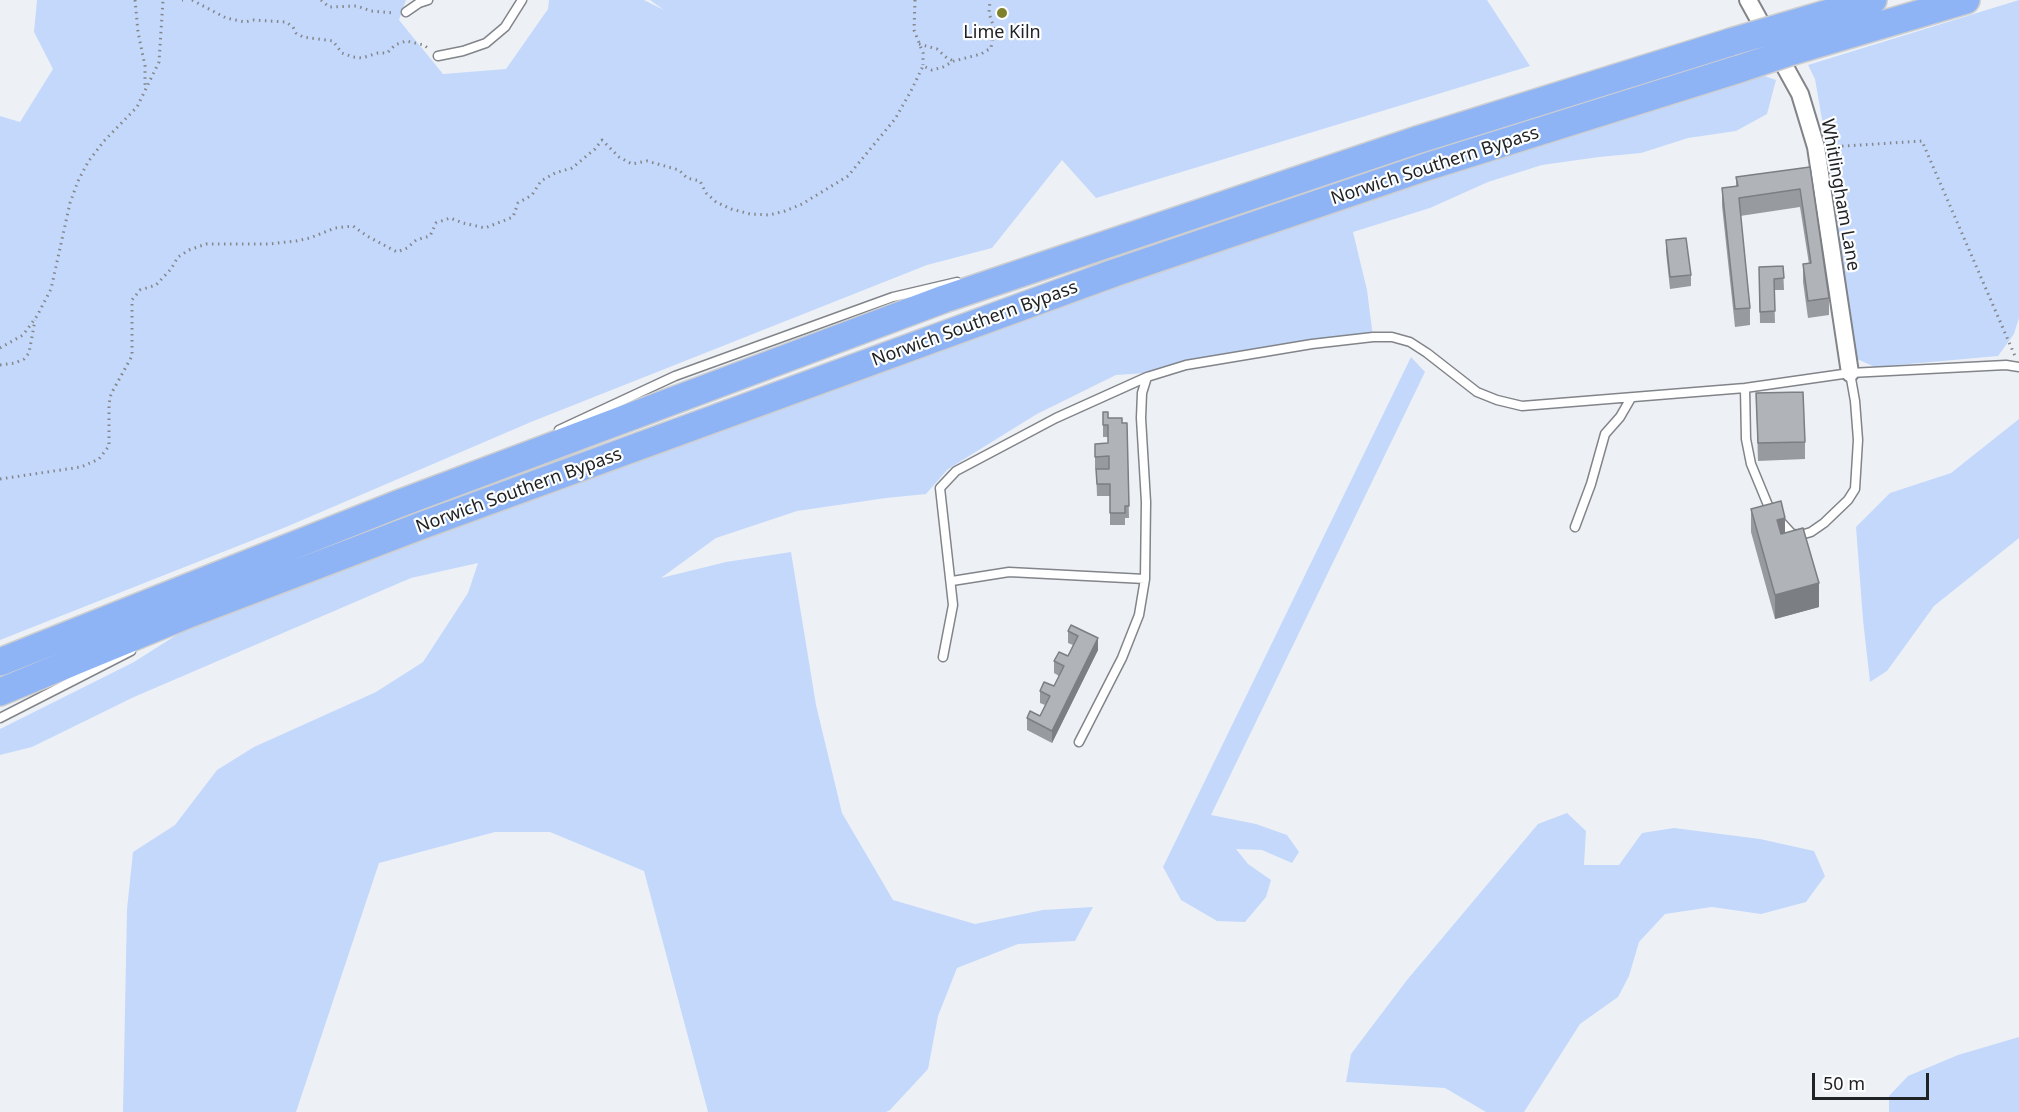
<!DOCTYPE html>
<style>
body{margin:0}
#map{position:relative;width:2019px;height:1112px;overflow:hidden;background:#edf1f6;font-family:"Noto Sans",sans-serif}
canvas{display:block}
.scale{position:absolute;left:1812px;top:1073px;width:117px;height:27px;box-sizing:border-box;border:3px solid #212224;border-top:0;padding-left:8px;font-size:18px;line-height:21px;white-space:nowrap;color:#212224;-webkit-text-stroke:4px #fdfeff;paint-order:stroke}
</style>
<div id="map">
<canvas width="2019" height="1112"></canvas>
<div class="scale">50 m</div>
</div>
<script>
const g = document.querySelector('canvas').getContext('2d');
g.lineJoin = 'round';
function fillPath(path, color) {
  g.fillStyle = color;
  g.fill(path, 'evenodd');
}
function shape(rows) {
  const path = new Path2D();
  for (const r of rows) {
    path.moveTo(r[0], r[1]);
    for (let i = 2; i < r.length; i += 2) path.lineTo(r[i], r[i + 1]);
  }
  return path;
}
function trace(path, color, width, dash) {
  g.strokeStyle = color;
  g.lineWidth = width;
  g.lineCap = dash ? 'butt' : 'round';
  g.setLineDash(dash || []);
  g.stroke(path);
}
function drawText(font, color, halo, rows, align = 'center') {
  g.font = font + ' "Noto Sans",sans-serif';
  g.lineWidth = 4.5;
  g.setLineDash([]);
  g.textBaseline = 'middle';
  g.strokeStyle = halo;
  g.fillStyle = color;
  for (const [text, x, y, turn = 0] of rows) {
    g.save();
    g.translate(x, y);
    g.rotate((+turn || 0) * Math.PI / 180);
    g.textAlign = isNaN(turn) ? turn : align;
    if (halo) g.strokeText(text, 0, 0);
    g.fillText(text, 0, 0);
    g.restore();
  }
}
fillPath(shape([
 [37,0,406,0,399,20,443,74,506,69,548,9,549,0,644,0,664,10,650,0,1487,0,1530,66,1096,198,1062,160,992,248,927,265,531,422,286,527,0,640,0,116,20,122,53,69,34,32],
 [2019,0,2019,318,2014,334,1998,356,1875,367,1857,359,1849,339,1824,131,1815,79,1808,65],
 [1750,71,1776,80,1767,114,1736,131,1688,138,1641,153,1599,157,1542,165,1488,182,1430,208,1353,232,1367,290,1373,337,1161,372,1116,375,1037,414,948,469,926,494,886,498,797,511,716,538,661,578,726,562,791,552,816,705,842,813,893,900,975,924,1043,910,1093,907,1075,941,1018,944,957,968,938,1016,928,1069,890,1110,886,1112,708,1112,644,871,550,832,495,832,379,863,296,1112,123,1112,127,909,133,852,175,825,217,770,254,747,376,692,423,662,468,593,478,563,411,578,134,697,32,747,0,755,0,729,134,662,189,627,1116,279],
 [1411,357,1425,372,1211,815,1256,824,1287,835,1299,852,1292,863,1262,850,1236,849,1248,864,1271,880,1266,897,1245,922,1217,921,1181,900,1163,867],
 [2019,419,2019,538,1934,606,1887,671,1870,682,1863,620,1856,527,1890,493,1951,473],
 [1567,813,1586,831,1584,865,1619,865,1642,833,1674,828,1760,839,1814,851,1825,876,1806,902,1761,914,1712,907,1665,914,1639,942,1629,976,1618,997,1580,1024,1524,1112,1486,1112,1445,1088,1346,1082,1351,1054,1407,980,1538,824],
 [2019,1037,2019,1112,1889,1112,1889,1096,1908,1076,1958,1055]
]), '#c4d8fb');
const service = shape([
 [406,12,419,3,428,0],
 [438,56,463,51,486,43,505,27,522,0],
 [1745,388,1746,439,1751,464,1770,510,1792,534,1801,535,1811,532,1824,523,1848,500,1855,489,1858,440,1855,401,1850,373],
 [559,430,675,376,893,297,957,282],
 [1575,527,1591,484,1605,434,1620,417,1631,398],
 [952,581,1009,572,1145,579],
 [943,657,953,605,940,488,956,471,1056,418,1147,377],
 [0,718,131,651],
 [1079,742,1122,658,1139,615,1145,579,1146,502,1141,418,1142,393,1147,377,1186,365,1312,344,1373,337,1392,337,1410,342,1427,353,1477,392,1497,400,1522,406,1745,388,1850,373,2006,365,2019,367]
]);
const minor = shape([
 [1748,0,1800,94,1816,147,1850,373]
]);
const trunk = shape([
 [1782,27,1873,0],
 [1793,51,1966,0],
 [0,662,398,504,944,299,1417,140,1731,42],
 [0,692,184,616,423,525,1114,273,1426,167,1742,68]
]);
trace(service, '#818489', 11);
trace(minor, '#818489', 20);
trace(trunk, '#cececf', 30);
trace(shape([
 [135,0,138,32,145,66,145,86],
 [182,0,183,0],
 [192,0,226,18,245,22,254,20,286,22,293,27,296,33,303,37,333,41,342,53,353,57,362,58,378,53,387,53,395,45,406,41,424,45,429,49],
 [321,0,329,7,357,6,371,11,395,13],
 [915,0,914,30,923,53,923,65],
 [919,44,937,49,947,58,954,61],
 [1830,147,1922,141,2015,356],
 [0,348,23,335,37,316,51,289,70,203,78,181,88,162,104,141,137,107,159,62,163,0],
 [0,365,15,363,24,359,29,353,35,320],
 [0,479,81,467,99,459,109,446,109,404,111,394,132,356,132,300,140,290,156,285,171,269,178,257,189,250,206,244,269,244,296,241,310,238,335,228,353,226,367,236,397,252,407,248,416,240,430,236,436,223,450,218,463,223,485,228,513,217,518,203,532,195,541,181,555,173,572,168,595,149,602,140,619,157,632,164,647,161,679,170,687,178,700,181,706,193,716,202,731,209,750,214,769,215,785,211,802,204,848,176,895,119,911,91,923,66,932,70,943,67,954,61,981,54,991,48,994,28,989,13,990,0]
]), '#84878a', 3, [1.5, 4.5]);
trace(service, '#fff', 8);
trace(minor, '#fff', 16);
trace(trunk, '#8eb4f6', 27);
const trunkBridge = shape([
 [1731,42,1782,27],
 [1742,68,1793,51]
]);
trace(trunkBridge, '#cececf', 30, []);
trace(trunkBridge, '#8eb4f6', 27);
fillPath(shape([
 [1810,167,1829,298,1829,315,1808,318,1803,282,1803,264,1809,264,1800,207,1740,216,1750,308,1750,325,1735,327,1722,206,1722,188,1736,186,1736,177],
 [1666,240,1691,275,1691,286,1670,289,1666,252],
 [1783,266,1784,290,1774,290,1775,323,1760,323,1759,279],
 [1756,393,1805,442,1805,459,1758,461],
 [1103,412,1108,418,1122,423,1127,423,1129,518,1125,518,1125,525,1110,525,1110,496,1097,496,1096,469,1109,469,1095,469,1095,444,1108,443,1108,437,1103,437],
 [1751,509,1785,533,1819,607,1775,619,1751,532],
 [1071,625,1098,650,1052,743,1027,730,1027,718,1040,716,1045,705,1040,703,1040,691,1054,686,1059,676,1054,673,1054,661,1068,656,1073,645,1068,643,1068,631]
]), '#979b9f');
fillPath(shape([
 [1785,518,1785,541,1777,544,1777,520],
 [1819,583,1819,607,1775,619,1775,595],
 [1098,638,1098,650,1052,743,1052,731]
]), '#7b7e82');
const building = shape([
 [1810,167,1829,298,1808,301,1803,264,1811,263,1800,189,1739,198,1750,308,1735,309,1722,188,1738,186,1736,177,1810,167],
 [1686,238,1691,275,1670,277,1666,240,1686,238],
 [1783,266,1784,278,1774,279,1775,311,1760,312,1759,267,1783,266],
 [1803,392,1805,442,1758,443,1756,393,1803,392],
 [1103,412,1108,412,1108,418,1122,418,1122,423,1127,423,1129,506,1125,506,1125,513,1110,513,1110,484,1097,484,1096,469,1109,469,1109,456,1095,457,1095,444,1108,443,1108,425,1103,425,1103,412],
 [1781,501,1785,518,1777,520,1781,534,1803,528,1819,583,1775,595,1751,509,1781,501],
 [1071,625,1098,638,1052,731,1027,718,1030,711,1040,716,1050,696,1040,691,1044,682,1054,686,1064,666,1054,661,1059,652,1068,656,1078,636,1068,631,1071,625]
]);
fillPath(building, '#b0b4b9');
trace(building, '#7b7e82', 1.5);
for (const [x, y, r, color] of [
 [1002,13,6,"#7f812b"]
]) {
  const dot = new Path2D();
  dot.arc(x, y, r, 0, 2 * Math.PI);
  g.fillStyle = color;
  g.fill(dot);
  trace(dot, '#fdfeff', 2);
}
drawText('18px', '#212224', '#fdfeff', [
 ["Lime Kiln",1002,33]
]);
drawText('18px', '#212224', '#fdfeff', [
 ["Norwich Southern Bypass",1435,166,-18],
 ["Whitlingham Lane",1840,195,80],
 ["Norwich Southern Bypass",975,324,-20],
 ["Norwich Southern Bypass",519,491,-20]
]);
</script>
